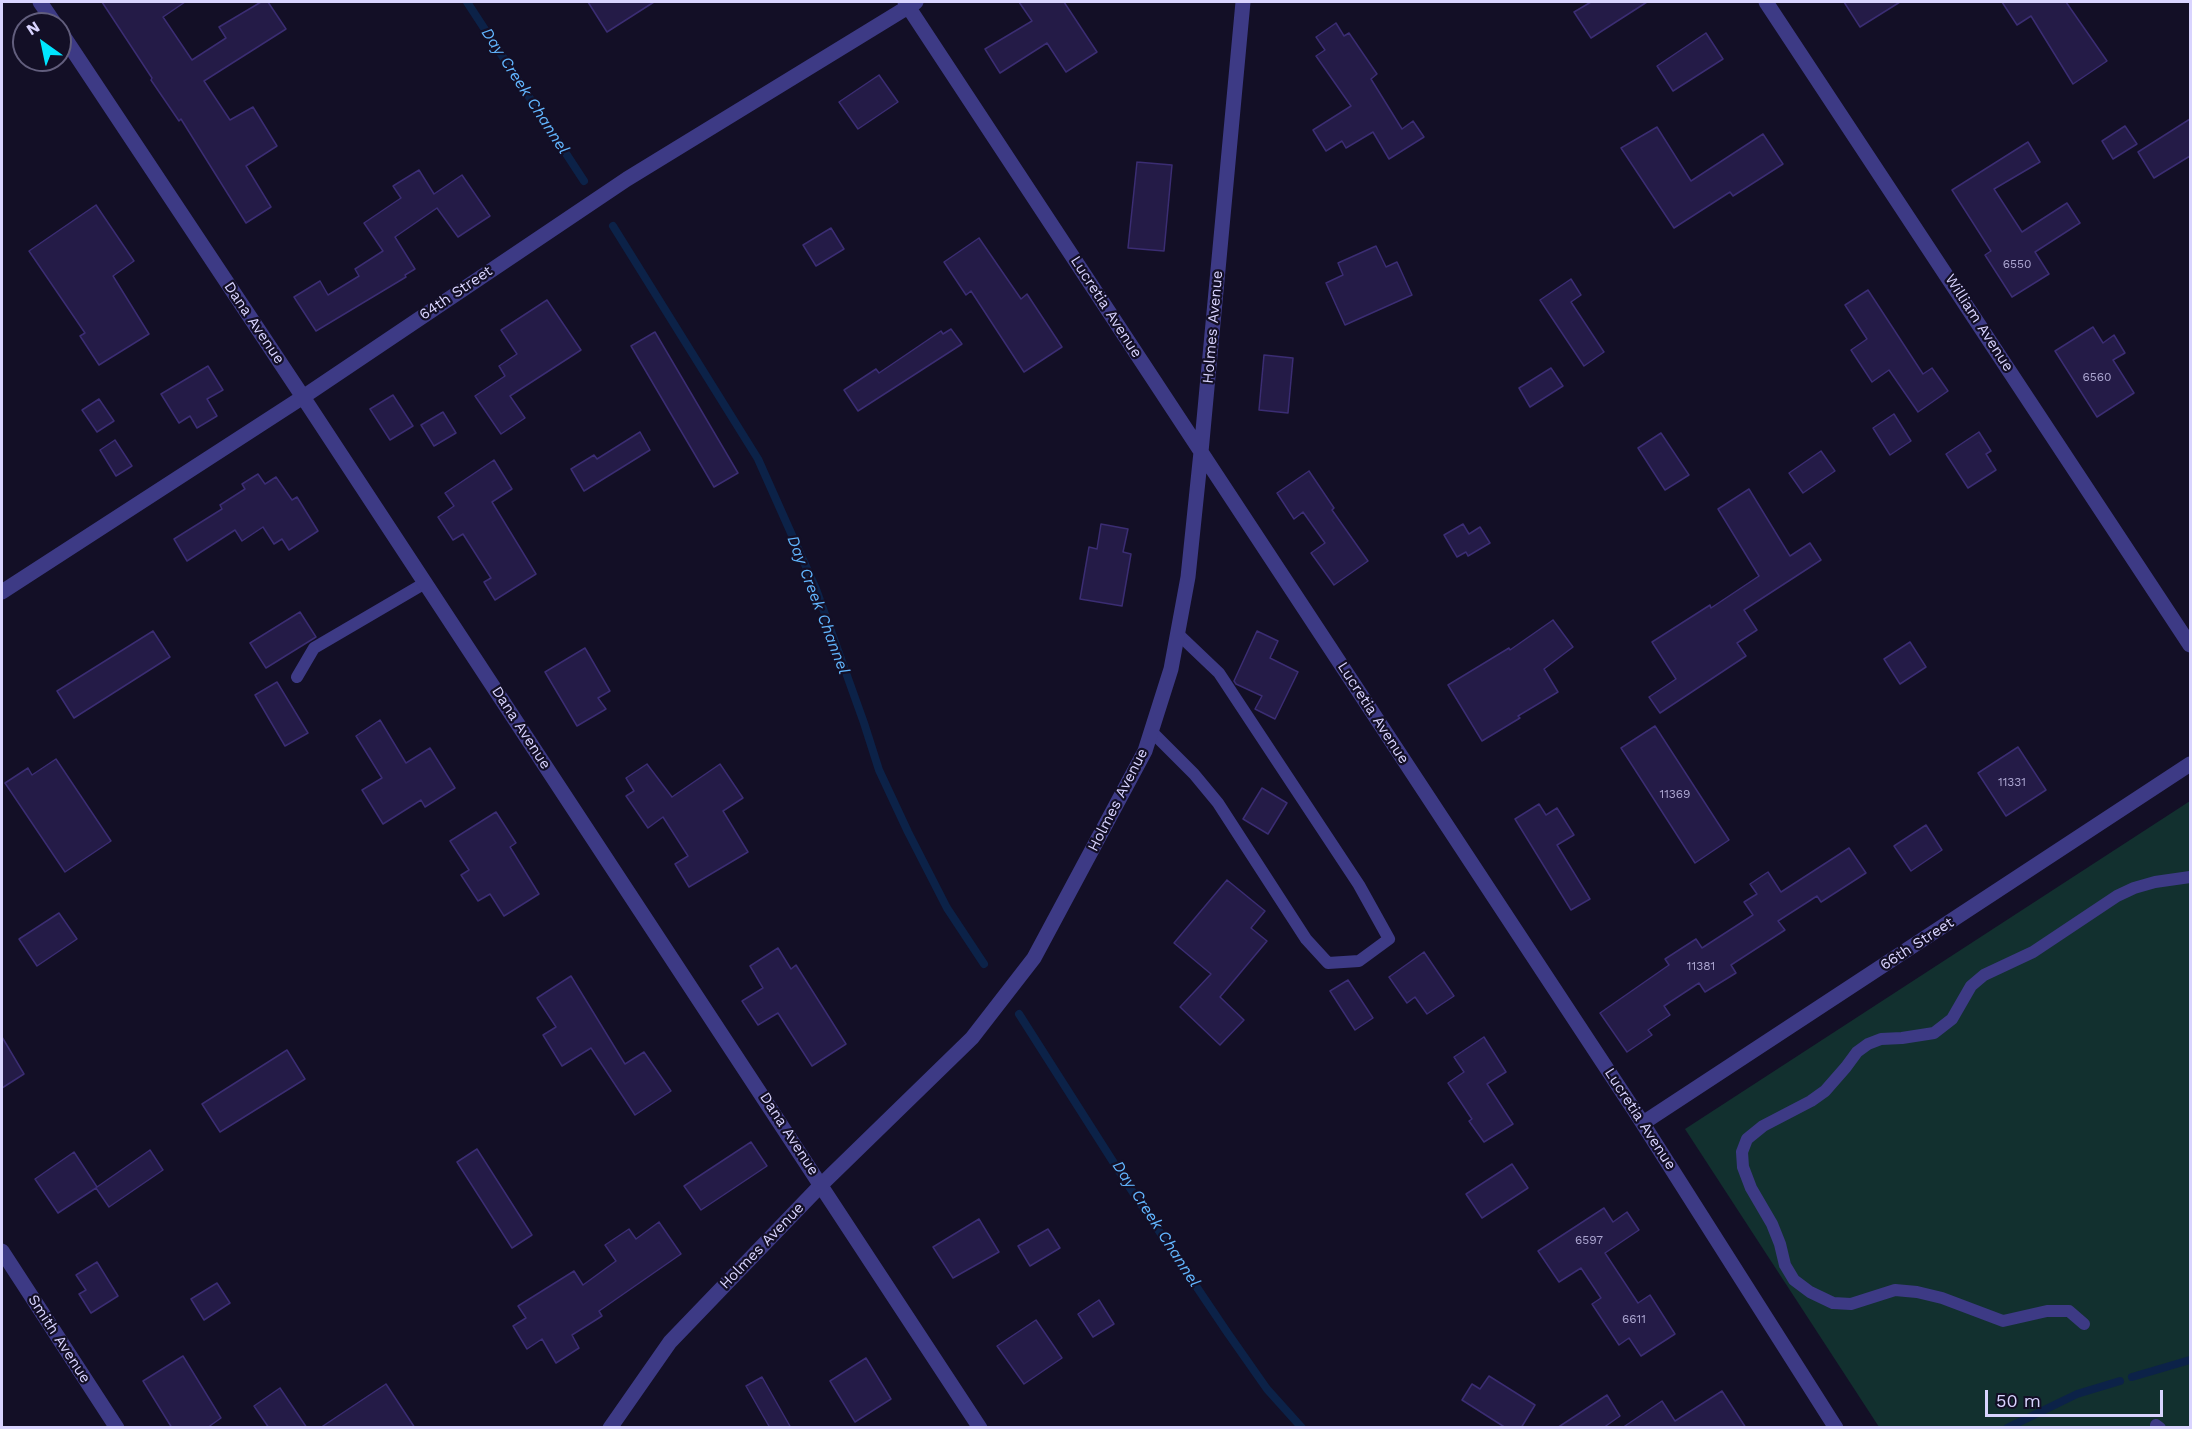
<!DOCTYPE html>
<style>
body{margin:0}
#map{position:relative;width:2192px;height:1429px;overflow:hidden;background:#130f26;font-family:"Work Sans",sans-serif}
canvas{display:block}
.frame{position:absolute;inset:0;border:3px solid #d9d4ff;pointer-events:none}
.north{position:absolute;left:12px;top:12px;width:60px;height:60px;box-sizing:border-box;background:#130f26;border:2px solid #625e7d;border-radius:50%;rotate:327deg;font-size:16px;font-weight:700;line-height:24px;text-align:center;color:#d9d4ff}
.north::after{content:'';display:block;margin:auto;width:21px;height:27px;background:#00e5ff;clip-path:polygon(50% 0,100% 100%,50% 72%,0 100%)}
.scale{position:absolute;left:1985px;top:1390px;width:178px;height:27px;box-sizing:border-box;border:3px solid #d9d4ff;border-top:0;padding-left:8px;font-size:18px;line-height:21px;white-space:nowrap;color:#d9d4ff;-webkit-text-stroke:4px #130f26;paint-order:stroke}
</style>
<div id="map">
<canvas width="2192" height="1429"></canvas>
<div class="frame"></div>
<div class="north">N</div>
<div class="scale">50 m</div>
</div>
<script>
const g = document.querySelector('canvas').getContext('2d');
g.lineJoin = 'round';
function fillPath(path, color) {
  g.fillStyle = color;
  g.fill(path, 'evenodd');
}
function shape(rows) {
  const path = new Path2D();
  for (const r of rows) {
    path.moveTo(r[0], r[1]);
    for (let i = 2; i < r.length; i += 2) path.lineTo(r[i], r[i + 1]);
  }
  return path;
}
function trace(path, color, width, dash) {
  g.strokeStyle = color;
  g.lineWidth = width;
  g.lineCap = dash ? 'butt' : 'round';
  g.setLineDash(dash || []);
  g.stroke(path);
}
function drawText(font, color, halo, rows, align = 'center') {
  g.font = font + ' "Work Sans",sans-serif';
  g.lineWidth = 4.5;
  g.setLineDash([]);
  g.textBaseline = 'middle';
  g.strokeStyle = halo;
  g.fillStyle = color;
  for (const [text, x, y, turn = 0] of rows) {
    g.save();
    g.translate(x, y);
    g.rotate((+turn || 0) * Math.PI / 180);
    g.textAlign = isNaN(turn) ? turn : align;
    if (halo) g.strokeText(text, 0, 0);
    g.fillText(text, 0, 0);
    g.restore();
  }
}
fillPath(shape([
 [2190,801,2190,1427,1879,1427,1685,1129]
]), '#12302f');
trace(shape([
 [467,2,584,181],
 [613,226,758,459,816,589,864,723,879,770,908,832,947,908,984,964],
 [1019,1014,1126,1182,1227,1332,1267,1389,1302,1428],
 [2132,1377,2190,1360],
 [2007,1428,2077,1394,2120,1381]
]), '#0c2248', 8);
const building = shape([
 [102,2,185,2,163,17,192,60,226,38,219,27,261,2,268,2,286,29,204,81,230,120,253,107,277,146,246,166,271,207,246,223,181,119,179,121,151,80,152,78,102,2],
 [588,2,654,2,607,32,588,2],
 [1019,2,1064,2,1097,52,1066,72,1047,43,1000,73,985,49,1032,21,1019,2],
 [1591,2,1647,2,1591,38,1574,12,1591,2],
 [1844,2,1900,2,1860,27,1844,2],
 [2002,2,2066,2,2107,61,2073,84,2031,16,2017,25,2002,2],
 [1336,23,1344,36,1349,33,1377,74,1371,79,1402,129,1413,121,1424,137,1389,159,1373,132,1346,148,1342,141,1326,151,1313,130,1351,106,1316,56,1325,50,1316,37,1336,23],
 [1706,33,1723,59,1673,91,1657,66,1706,33],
 [879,75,898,102,858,129,839,102,879,75],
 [2190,119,2190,156,2154,178,2138,152,2190,119],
 [2125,126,2137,144,2113,159,2102,141,2125,126],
 [1657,127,1691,181,1763,134,1783,164,1733,196,1730,192,1674,228,1621,148,1657,127],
 [2028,142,2040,162,1994,189,2022,232,2067,203,2080,223,2035,252,2049,274,2012,297,1985,255,1991,251,1952,190,2028,142],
 [1137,162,1172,165,1164,251,1128,248,1137,162],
 [419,170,434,194,462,175,490,216,458,237,437,208,395,237,415,269,405,275,406,277,316,331,294,297,320,281,328,295,359,276,355,269,383,251,364,223,401,198,393,186,419,170],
 [96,205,134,261,113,276,149,334,99,365,80,336,85,333,29,251,96,205],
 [831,228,844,249,816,266,803,245,831,228],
 [979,238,1021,299,1027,294,1062,347,1024,372,971,291,966,295,944,262,979,238],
 [1376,246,1386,267,1397,262,1412,295,1345,325,1326,283,1343,275,1338,263,1376,246],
 [1571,279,1581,295,1571,302,1604,352,1584,366,1540,300,1571,279],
 [1868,290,1923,374,1932,368,1948,391,1918,412,1889,370,1872,382,1851,350,1867,339,1845,305,1868,290],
 [547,300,581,350,510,396,525,418,501,434,475,396,505,376,499,366,517,354,501,330,547,300],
 [2093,327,2103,343,2114,335,2125,353,2113,360,2134,393,2097,417,2055,351,2093,327],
 [951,329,962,344,858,411,844,390,876,369,879,373,941,331,943,334,951,329],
 [655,332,738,473,714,487,631,346,655,332],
 [1264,355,1293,358,1288,413,1259,410,1264,355],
 [208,366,223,390,207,399,217,416,197,428,190,416,179,423,161,394,208,366],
 [1551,368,1563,386,1530,407,1519,388,1551,368],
 [393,395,413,426,390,440,370,409,393,395],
 [99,399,114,421,97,432,82,410,99,399],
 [443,412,456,433,434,446,421,425,443,412],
 [1894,414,1911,441,1890,455,1873,428,1894,414],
 [640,432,650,450,584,491,571,469,594,455,597,459,640,432],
 [1979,432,1991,451,1986,454,1996,470,1968,488,1946,454,1979,432],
 [1661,433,1689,475,1665,490,1638,448,1661,433],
 [115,440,132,466,116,476,100,450,115,440],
 [1821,451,1835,471,1803,493,1789,473,1821,451],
 [494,460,512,489,492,502,536,574,495,600,484,582,491,578,463,534,453,540,438,517,454,506,445,493,494,460],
 [1309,471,1334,508,1332,510,1368,561,1334,585,1311,553,1325,543,1303,512,1294,519,1277,493,1309,471],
 [258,474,265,484,276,477,292,500,297,497,318,531,289,550,282,539,274,544,263,527,242,541,235,530,187,561,174,539,222,509,220,505,245,489,242,484,258,474],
 [1749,489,1790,556,1810,543,1821,560,1744,610,1757,630,1737,643,1746,656,1660,713,1649,697,1676,679,1652,642,1710,605,1711,608,1759,576,1718,509,1749,489],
 [1101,524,1128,529,1123,552,1131,554,1122,606,1080,599,1089,547,1097,549,1101,524],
 [1463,524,1469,534,1480,527,1490,543,1468,556,1466,552,1457,557,1444,535,1463,524],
 [300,612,316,637,266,668,250,643,300,612],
 [1553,620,1573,647,1544,669,1558,692,1518,716,1520,718,1482,741,1448,685,1509,648,1510,650,1553,620],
 [153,631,170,657,74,718,57,691,153,631],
 [1257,631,1278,641,1270,658,1298,672,1275,719,1255,709,1262,696,1236,684,1234,681,1257,631],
 [1910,642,1926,667,1900,684,1884,659,1910,642],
 [585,648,610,691,598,698,606,709,577,726,545,672,585,648],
 [277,682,308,733,285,746,255,695,277,682],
 [380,720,406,763,430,748,455,788,425,807,421,800,383,824,362,790,382,778,356,736,380,720],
 [1655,726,1729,840,1695,863,1621,748,1655,726],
 [2018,747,2046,790,2006,816,1978,773,2018,747],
 [56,759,111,841,65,872,5,783,28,768,32,775,56,759],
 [647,764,672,797,720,764,743,798,723,811,748,852,689,887,675,864,688,856,663,817,648,828,626,796,634,791,626,778,647,764],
 [1262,788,1287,803,1268,834,1243,819,1262,788],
 [1539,804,1546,815,1557,808,1574,835,1557,845,1590,899,1571,910,1515,819,1539,804],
 [496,812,516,843,510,847,539,894,504,916,490,894,478,901,461,875,469,870,450,841,496,812],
 [1926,825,1942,850,1911,871,1894,846,1926,825],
 [1849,848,1866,873,1821,902,1817,896,1778,921,1785,930,1731,965,1736,973,1705,992,1699,983,1664,1006,1670,1015,1648,1030,1652,1035,1627,1052,1600,1013,1669,965,1665,959,1696,939,1702,948,1753,915,1744,902,1757,894,1750,884,1768,872,1781,892,1849,848],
 [1227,880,1265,911,1251,928,1267,941,1220,997,1244,1020,1220,1045,1180,1007,1211,974,1174,943,1227,880],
 [59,913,77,939,37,966,19,939,59,913],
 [778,948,791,969,796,965,846,1044,812,1066,778,1013,758,1025,742,1001,763,988,750,966,778,948],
 [1424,952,1454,996,1427,1014,1415,997,1407,1003,1389,977,1424,952],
 [571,976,625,1064,644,1052,671,1091,635,1115,591,1048,562,1066,543,1035,556,1027,537,998,571,976],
 [1348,980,1373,1018,1355,1030,1330,991,1348,980],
 [2,1037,24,1074,2,1088,2,1037],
 [1484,1037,1506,1072,1487,1084,1513,1124,1484,1142,1469,1121,1472,1119,1448,1083,1464,1072,1454,1057,1484,1037],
 [287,1050,305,1079,220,1132,202,1104,287,1050],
 [751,1142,767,1166,701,1210,684,1186,751,1142],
 [477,1149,532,1235,512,1248,457,1162,477,1149],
 [150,1150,163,1170,109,1207,96,1188,58,1213,35,1179,74,1152,97,1187,150,1150],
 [1512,1164,1528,1188,1482,1218,1466,1194,1512,1164],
 [1604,1208,1613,1222,1627,1212,1639,1230,1605,1253,1638,1303,1650,1295,1675,1334,1641,1356,1629,1338,1619,1345,1592,1304,1601,1298,1581,1268,1559,1282,1538,1251,1604,1208],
 [979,1219,999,1252,953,1278,933,1247,979,1219],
 [659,1222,681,1254,599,1311,602,1316,572,1335,579,1348,556,1363,542,1339,527,1349,513,1326,526,1318,518,1306,574,1271,583,1285,616,1261,605,1245,629,1229,636,1239,659,1222],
 [1048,1229,1060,1248,1030,1266,1018,1246,1048,1229],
 [97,1262,118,1296,91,1313,79,1294,86,1290,76,1275,97,1262],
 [217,1283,230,1303,204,1320,191,1299,217,1283],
 [1099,1300,1114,1324,1093,1337,1078,1314,1099,1300],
 [1036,1320,1062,1358,1024,1384,997,1346,1036,1320],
 [183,1356,221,1418,207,1428,172,1428,143,1381,183,1356],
 [866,1358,891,1399,855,1422,830,1381,866,1358],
 [1489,1376,1535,1405,1521,1428,1506,1428,1462,1400,1472,1384,1480,1389,1489,1376],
 [762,1377,791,1428,770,1428,746,1386,762,1377],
 [386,1384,415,1428,320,1428,386,1384],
 [280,1388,307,1428,269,1428,254,1406,280,1388],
 [1722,1391,1746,1428,1622,1428,1662,1401,1675,1421,1722,1391],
 [1607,1395,1620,1416,1603,1428,1557,1428,1607,1395]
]);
fillPath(building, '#241b47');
trace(building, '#3b2d73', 1.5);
trace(shape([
 [297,677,314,648,425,583],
 [1151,731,1194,774,1218,803,1306,939,1328,963,1359,961,1389,939,1359,885,1219,673,1177,633],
 [2084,1324,2069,1311,2047,1311,2003,1321,1942,1298,1917,1292,1895,1290,1851,1304,1833,1303,1810,1292,1794,1280,1785,1265,1780,1244,1772,1224,1751,1188,1743,1167,1742,1152,1747,1139,1763,1126,1811,1101,1825,1091,1846,1067,1857,1052,1868,1044,1881,1039,1902,1038,1934,1033,1952,1019,1971,986,1984,975,2033,952,2117,896,2134,888,2155,882,2190,877],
 [2156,1425,2160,1428]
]), '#3d3a85', 12);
trace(shape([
 [40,2,55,24],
 [905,2,1638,1116,1836,1428],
 [1766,2,2190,645],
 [60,31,303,397,980,1428],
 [2,592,303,397,627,179,916,2],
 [1643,1123,2190,764],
 [2,1251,117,1428],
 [610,1428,670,1342,822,1184,972,1038,1034,958,1145,751,1171,669,1188,577,1201,452,1243,2]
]), '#3d3a85', 15);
drawText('12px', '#aca6d1', null, [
 ["6550",2017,264],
 ["6560",2097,377],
 ["11331",2012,782],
 ["11369",1675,794],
 ["11381",1701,966],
 ["6597",1589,1240],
 ["6611",1634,1319]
]);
drawText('15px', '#d9d4ff', '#130f26', [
 ["64th Street",456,293,-34],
 ["Lucretia Avenue",1106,307,57],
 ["Dana Avenue",254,323,56],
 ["William Avenue",1979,323,57],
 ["Holmes Avenue",1213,327,-85],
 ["Lucretia Avenue",1373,713,57],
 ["Dana Avenue",521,728,57],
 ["Holmes Avenue",1118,800,-63],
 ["66th Street",1917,944,-33],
 ["Lucretia Avenue",1640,1119,57],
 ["Dana Avenue",789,1134,57],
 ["Holmes Avenue",762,1246,-46],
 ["Smith Avenue",59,1339,57]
]);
drawText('italic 16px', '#62b6ff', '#130f26', [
 ["Day Creek Channel",525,91,57],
 ["Day Creek Channel",818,605,69],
 ["Day Creek Channel",1156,1224,57]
]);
</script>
